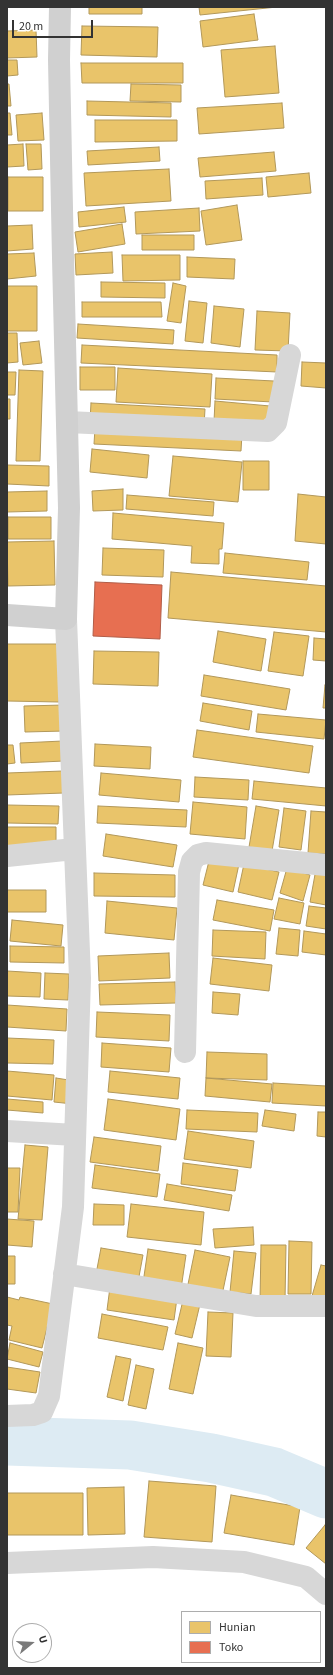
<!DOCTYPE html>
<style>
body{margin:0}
#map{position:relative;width:333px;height:1675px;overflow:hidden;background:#fff;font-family:"Source Sans 3",sans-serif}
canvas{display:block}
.frame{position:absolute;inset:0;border:8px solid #333;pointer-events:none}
.legend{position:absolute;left:181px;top:1611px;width:140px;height:52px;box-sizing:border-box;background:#fff;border:1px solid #adadad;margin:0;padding:5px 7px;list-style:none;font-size:12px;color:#333}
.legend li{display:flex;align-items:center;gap:8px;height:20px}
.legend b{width:20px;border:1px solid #adadad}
.north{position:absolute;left:12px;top:1623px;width:40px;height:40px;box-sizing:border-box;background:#fff;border:1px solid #adadad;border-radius:50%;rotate:72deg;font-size:11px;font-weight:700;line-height:16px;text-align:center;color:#333}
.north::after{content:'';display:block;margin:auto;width:14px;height:18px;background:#7a7a7a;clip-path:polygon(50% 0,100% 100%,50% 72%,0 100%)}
.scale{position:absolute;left:12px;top:20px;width:81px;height:18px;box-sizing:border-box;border:2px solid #333;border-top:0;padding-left:5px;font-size:12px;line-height:14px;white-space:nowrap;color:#333;-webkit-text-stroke:3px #fff;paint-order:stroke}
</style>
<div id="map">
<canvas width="333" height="1675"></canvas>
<div class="frame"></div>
<ul class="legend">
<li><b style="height:11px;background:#e9c46a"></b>Hunian</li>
<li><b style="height:11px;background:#e76f51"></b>Toko</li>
</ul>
<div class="north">U</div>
<div class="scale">20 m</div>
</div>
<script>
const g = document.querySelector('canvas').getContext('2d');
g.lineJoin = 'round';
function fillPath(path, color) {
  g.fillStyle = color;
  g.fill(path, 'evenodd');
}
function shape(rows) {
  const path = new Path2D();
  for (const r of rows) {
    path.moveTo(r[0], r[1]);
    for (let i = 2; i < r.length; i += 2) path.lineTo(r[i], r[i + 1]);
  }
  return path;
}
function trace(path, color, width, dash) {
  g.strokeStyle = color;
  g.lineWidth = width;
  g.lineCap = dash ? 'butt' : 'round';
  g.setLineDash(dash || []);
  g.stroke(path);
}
const homes = shape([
 [89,7,142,7,142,14,89,14,89,7],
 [199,7,277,7,200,15,199,7],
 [254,14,258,40,203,47,200,21,254,14],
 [82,26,158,27,157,57,81,55,82,26],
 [36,30,37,57,7,58,7,31,36,30],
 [275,46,279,93,225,97,221,50,275,46],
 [7,60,17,60,18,75,7,76,7,60],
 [81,63,183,63,183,83,82,83,81,63],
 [7,84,9,84,11,106,7,106,7,84],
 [131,84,181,85,181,102,130,101,131,84],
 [87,101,171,103,171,117,87,115,87,101],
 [282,103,284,128,199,134,197,108,282,103],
 [7,113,10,113,12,135,7,135,7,113],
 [42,113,44,140,18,141,16,115,42,113],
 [95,120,177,120,177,141,95,142,95,120],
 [23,144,24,166,7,167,7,145,23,144],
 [26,144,41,144,42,169,28,170,26,144],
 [159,147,160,161,88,165,87,151,159,147],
 [274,152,276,171,200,177,198,158,274,152],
 [169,169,171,201,86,206,84,173,169,169],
 [309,173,311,193,268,197,266,177,309,173],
 [8,177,43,177,43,211,8,211,8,177],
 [262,178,263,195,206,199,205,181,262,178],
 [237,205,242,240,206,245,201,211,237,205],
 [124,207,126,222,79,227,78,212,124,207],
 [199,208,200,231,136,234,135,212,199,208],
 [122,224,125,244,78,252,75,232,122,224],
 [32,225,33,249,7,251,7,226,32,225],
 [142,235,194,235,194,250,142,250,142,235],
 [112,252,113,273,76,275,75,254,112,252],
 [34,253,36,276,7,279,7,254,34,253],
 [122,255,180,255,180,280,123,281,122,255],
 [187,257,235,259,234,279,187,277,187,257],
 [101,282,165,283,165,298,101,297,101,282],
 [173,283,186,286,181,323,167,321,173,283],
 [7,286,37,286,37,331,7,331,7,286],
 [189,301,207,303,203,343,185,341,189,301],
 [82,302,161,302,162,317,82,317,82,302],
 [214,306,244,309,240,347,211,343,214,306],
 [257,311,290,313,288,351,255,350,257,311],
 [78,324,174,330,173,344,77,338,78,324],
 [7,333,17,333,18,362,7,363,7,333],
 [39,341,42,363,23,365,20,343,39,341],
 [82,345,277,355,277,372,81,363,82,345],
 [302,362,326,363,326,388,301,386,302,362],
 [80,367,115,367,115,390,80,390,80,367],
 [118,368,212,374,210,407,116,402,118,368],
 [19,370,43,371,40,461,16,461,19,370],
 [7,372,16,372,15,395,7,395,7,372],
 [216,378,274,381,273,402,215,399,216,378],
 [7,399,10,399,10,419,7,419,7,399],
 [215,401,270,406,269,425,214,421,215,401],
 [91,403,205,409,204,426,90,421,91,403],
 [95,428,242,434,241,451,94,444,95,428],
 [92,449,149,455,147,478,90,472,92,449],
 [173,456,242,462,238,502,169,496,173,456],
 [243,461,269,461,269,490,243,490,243,461],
 [7,465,49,466,49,486,7,484,7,465],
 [123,489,123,510,93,511,92,491,123,489],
 [47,491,47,511,7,512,7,492,47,491],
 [298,494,326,497,326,544,295,541,298,494],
 [127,495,214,502,213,516,126,509,127,495],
 [113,513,224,523,222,549,219,549,219,564,191,563,192,546,112,539,113,513],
 [8,517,51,517,51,539,8,539,8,517],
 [54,541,55,585,8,586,7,542,54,541],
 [103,548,164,550,163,577,102,575,103,548],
 [225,553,309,562,307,580,223,573,225,553],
 [171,572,326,586,326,632,168,618,171,572],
 [218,631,266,639,261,671,213,662,218,631],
 [274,632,309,636,303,676,268,671,274,632],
 [314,638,326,639,326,661,313,660,314,638],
 [7,644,60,644,59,702,7,701,7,644],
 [94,651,159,652,158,686,93,684,94,651],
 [204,675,290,689,286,710,201,696,204,675],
 [325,685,326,685,326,708,323,708,325,685],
 [203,703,252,711,249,730,200,721,203,703],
 [64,705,65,731,25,732,24,706,64,705],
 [258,714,326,720,324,739,256,732,258,714],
 [197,730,313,746,309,773,193,757,197,730],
 [63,741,64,761,21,763,20,743,63,741],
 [95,744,151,747,150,769,94,766,95,744],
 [7,745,13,745,15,763,7,764,7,745],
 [63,771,64,793,7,795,7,773,63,771],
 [101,773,181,780,179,802,99,795,101,773],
 [195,777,249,780,248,800,194,797,195,777],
 [254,781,326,788,326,806,252,799,254,781],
 [193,802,247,807,245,839,190,834,193,802],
 [7,805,59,806,58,824,7,823,7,805],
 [98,806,187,810,186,827,97,823,98,806],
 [256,806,279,810,272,851,249,847,256,806],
 [284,808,306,811,301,850,279,847,284,808],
 [311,811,326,812,326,854,308,853,311,811],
 [7,827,56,827,56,848,7,848,7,827],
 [106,834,177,845,173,867,103,856,106,834],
 [210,857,239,864,233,892,203,885,210,857],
 [244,864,279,872,272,900,238,892,244,864],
 [287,868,310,875,303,901,280,893,287,868],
 [316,869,326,871,326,905,310,902,316,869],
 [94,873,175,875,175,897,94,896,94,873],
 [7,890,46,890,46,912,7,912,7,890],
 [279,898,304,903,300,924,274,919,279,898],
 [217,900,274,910,270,931,213,920,217,900],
 [107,901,177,908,174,940,105,933,107,901],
 [309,906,326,908,326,929,306,926,309,906],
 [12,920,63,925,61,946,10,941,12,920],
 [279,928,300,930,298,956,276,954,279,928],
 [213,930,266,932,265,959,212,956,213,930],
 [304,931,326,934,326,955,302,952,304,931],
 [10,946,64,947,64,963,10,962,10,946],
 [169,953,170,978,99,981,98,956,169,953],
 [213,958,272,965,269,991,210,984,213,958],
 [7,971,41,973,40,997,7,996,7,971],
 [45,973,69,974,68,1000,44,999,45,973],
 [175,982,176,1003,100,1005,99,984,175,982],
 [213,992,240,994,238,1015,212,1013,213,992],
 [7,1005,67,1009,66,1031,7,1027,7,1005],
 [97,1012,170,1015,169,1041,96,1037,97,1012],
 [7,1038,54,1040,53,1064,7,1063,7,1038],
 [102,1043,171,1048,169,1072,101,1067,102,1043],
 [207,1052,267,1054,267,1080,206,1078,207,1052],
 [7,1071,54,1075,52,1100,7,1096,7,1071],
 [110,1071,180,1078,178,1099,108,1092,110,1071],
 [56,1078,75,1081,73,1104,54,1102,56,1078],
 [206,1078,272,1084,270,1102,205,1096,206,1078],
 [273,1083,326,1086,326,1106,272,1103,273,1083],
 [7,1099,43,1102,43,1113,7,1110,7,1099],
 [108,1099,180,1109,176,1140,104,1130,108,1099],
 [187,1110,258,1113,257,1132,186,1129,187,1110],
 [265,1110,296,1114,294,1131,262,1126,265,1110],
 [318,1112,326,1112,326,1137,317,1136,318,1112],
 [188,1131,254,1141,251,1168,184,1159,188,1131],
 [94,1137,161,1146,158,1171,90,1162,94,1137],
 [25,1145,48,1147,42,1220,18,1219,25,1145],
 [183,1163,238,1170,235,1191,181,1184,183,1163],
 [95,1165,160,1174,157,1197,92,1188,95,1165],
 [7,1168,20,1168,18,1212,7,1212,7,1168],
 [167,1184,232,1195,229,1211,164,1200,167,1184],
 [94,1204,124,1205,124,1225,93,1225,94,1204],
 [131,1204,204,1212,201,1245,127,1237,131,1204],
 [7,1219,34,1221,32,1247,7,1245,7,1219],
 [253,1227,254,1245,215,1248,213,1229,253,1227],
 [289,1241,312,1242,311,1294,288,1294,289,1241],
 [261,1245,286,1245,285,1301,260,1301,261,1245],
 [101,1248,143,1255,138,1282,96,1274,101,1248],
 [148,1249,186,1255,181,1289,143,1283,148,1249],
 [195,1250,230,1257,221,1300,186,1294,195,1250],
 [234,1251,256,1253,251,1294,230,1292,234,1251],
 [7,1256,15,1256,15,1284,7,1284,7,1256],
 [321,1265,326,1266,326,1300,312,1296,321,1265],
 [110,1287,177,1298,174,1320,107,1310,110,1287],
 [184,1296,201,1300,192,1338,175,1334,184,1296],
 [7,1297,19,1300,20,1297,53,1304,42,1348,9,1340,12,1326,7,1325,7,1297],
 [208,1312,233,1313,231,1357,206,1356,208,1312],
 [102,1314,168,1327,163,1350,98,1338,102,1314],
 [10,1343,43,1352,39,1367,7,1359,10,1343],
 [178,1343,203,1348,193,1394,169,1389,178,1343],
 [116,1356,131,1359,123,1401,107,1397,116,1356],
 [136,1365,154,1369,146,1409,128,1405,136,1365],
 [7,1367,40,1372,36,1393,7,1389,7,1367],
 [149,1481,216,1486,212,1542,144,1537,149,1481],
 [124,1487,125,1534,88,1535,87,1488,124,1487],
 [7,1493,83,1493,83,1535,7,1535,7,1493],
 [231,1495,300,1507,294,1545,224,1533,231,1495],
 [325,1525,326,1526,326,1564,306,1548,325,1525]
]);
fillPath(homes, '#e9c46a');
trace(homes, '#b2985a', 1);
const shops = shape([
 [95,582,162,585,160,639,93,636,95,582]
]);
fillPath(shops, '#e76f51');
trace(shops, '#b15d48', 1);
trace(shape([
 [7,1441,130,1445,211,1458,274,1472,326,1494]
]), '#ddebf3', 49);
trace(shape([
 [67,422,268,431,276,423,290,355],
 [7,856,74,849],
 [185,1052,189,872,192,861,198,855,206,853,326,865],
 [7,1131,75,1135],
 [64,1274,256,1306,326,1306],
 [7,1416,33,1415,42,1412,49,1396,73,1207,80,978,66,619],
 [7,1563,153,1557,244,1562,306,1577,326,1594]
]), '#d7d7d7', 22);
trace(shape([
 [7,615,66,619,69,508,63,258,59,60,60,7]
]), '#d0d0d0', 22);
</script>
